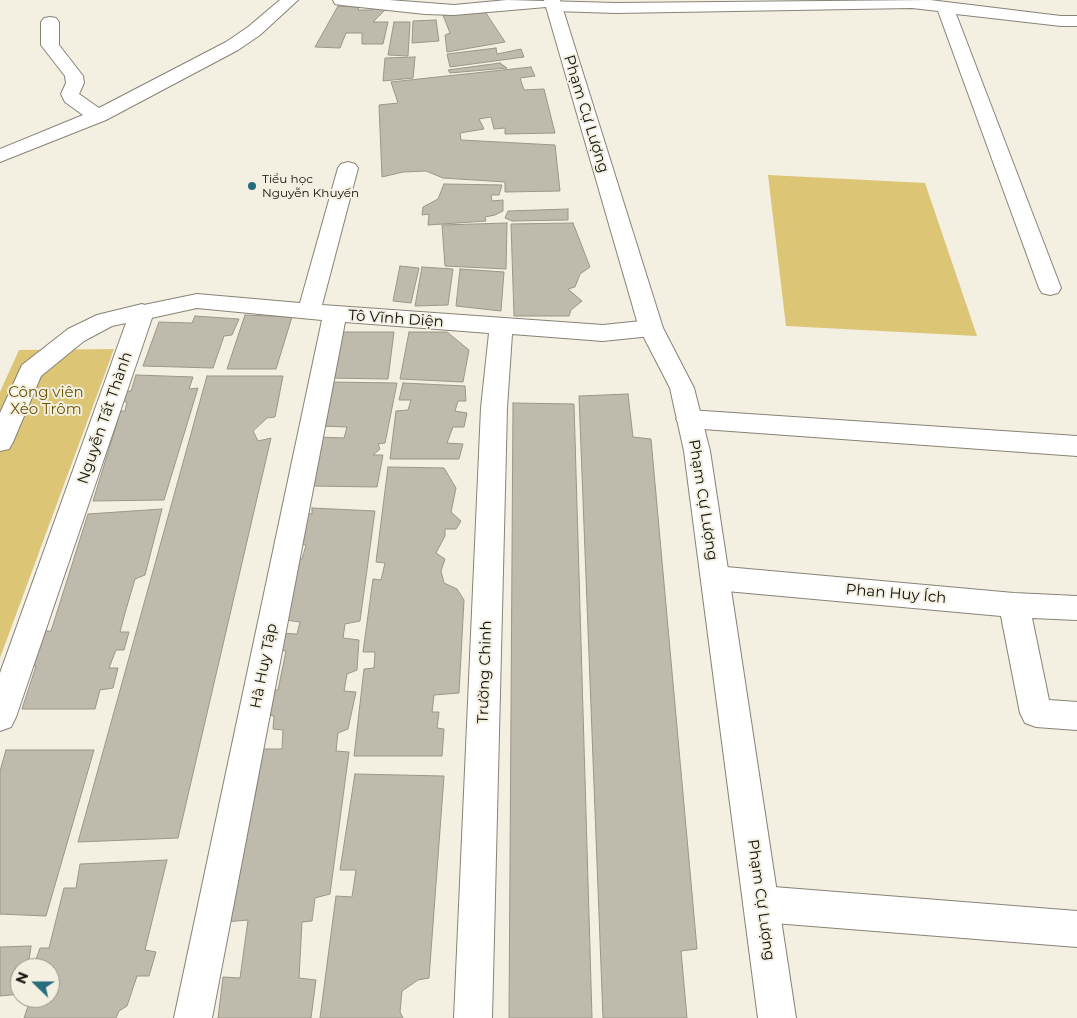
<!DOCTYPE html>
<meta charset="utf-8">
<style>
body{margin:0}
#map{position:relative;width:1077px;height:1018px;overflow:hidden;background:#f3efe1;font-family:Montserrat,sans-serif}
canvas{display:block}
.north{position:absolute;left:10px;top:958px;width:50px;height:50px;box-sizing:border-box;background:#f3efe1;border:1px solid #98958b;border-radius:50%;rotate:292deg;font-size:14px;font-weight:700;line-height:20px;text-align:center;color:#100f0a}
.north::after{content:'';display:block;margin:auto;width:18px;height:22px;background:#286c7d;clip-path:polygon(50% 0,100% 100%,50% 72%,0 100%)}
</style>
<div id="map">
<canvas width="1077" height="1018"></canvas>
<div class="north">N</div>
</div>
<script>
const g = document.querySelector('canvas').getContext('2d');
g.lineJoin = 'round';
function fillPath(path, color) {
  g.fillStyle = color;
  g.fill(path, 'evenodd');
}
function shape(rows) {
  const path = new Path2D();
  for (const r of rows) {
    path.moveTo(r[0], r[1]);
    for (let i = 2; i < r.length; i += 2) path.lineTo(r[i], r[i + 1]);
  }
  return path;
}
function trace(path, color, width, dash) {
  g.strokeStyle = color;
  g.lineWidth = width;
  g.lineCap = dash ? 'butt' : 'round';
  g.setLineDash(dash || []);
  g.stroke(path);
}
function drawText(font, color, halo, rows, align = 'center') {
  g.font = font + ' Montserrat,sans-serif';
  g.lineWidth = 4;
  g.setLineDash([]);
  g.textBaseline = 'middle';
  g.strokeStyle = halo;
  g.fillStyle = color;
  for (const [text, x, y, turn = 0] of rows) {
    g.save();
    g.translate(x, y);
    g.rotate((+turn || 0) * Math.PI / 180);
    g.textAlign = isNaN(turn) ? turn : align;
    if (halo) g.strokeText(text, 0, 0);
    g.fillText(text, 0, 0);
    g.restore();
  }
}
fillPath(shape([
 [768,175,925,183,977,336,786,326],
 [114,349,0,658,0,392,19,350]
]), '#ddc576');
const building = shape([
 [338,6,359,7,358,10,372,10,373,7,387,8,373,22,388,22,383,44,362,44,362,33,346,33,340,48,315,47,338,6],
 [484,10,505,42,447,52,445,35,450,33,443,15,484,10],
 [436,20,439,41,412,43,413,21,436,20],
 [394,22,410,22,408,56,388,55,394,22],
 [496,48,497,54,521,49,524,57,450,67,447,54,496,48],
 [415,57,413,78,383,81,385,58,415,57],
 [500,63,507,68,450,73,448,70,500,63],
 [531,67,535,76,520,78,524,90,544,89,555,133,505,134,505,128,494,129,491,117,479,119,484,129,460,133,461,140,555,145,560,191,505,192,505,182,443,178,426,171,403,172,382,177,379,105,398,103,391,82,531,67],
 [444,184,502,185,499,195,491,195,492,201,503,200,503,211,495,215,485,217,486,221,428,225,429,214,422,215,423,207,438,199,444,184],
 [568,209,568,220,512,221,505,218,508,211,568,209],
 [507,223,506,269,445,266,442,225,507,223],
 [573,223,590,267,580,274,575,287,568,289,582,301,571,310,569,316,514,316,511,224,573,223],
 [400,266,419,268,411,303,393,301,400,266],
 [422,267,453,269,448,305,415,306,422,267],
 [460,269,504,272,501,311,456,306,460,269],
 [245,315,292,317,276,369,227,369,245,315],
 [195,316,239,319,232,335,224,336,213,368,143,366,159,322,192,323,195,316],
 [337,332,394,332,388,379,328,378,337,332],
 [409,332,447,332,469,350,463,382,400,379,409,332],
 [136,375,193,377,189,389,198,388,164,500,93,501,117,423,110,424,115,411,125,411,127,402,121,401,125,391,131,391,136,375],
 [207,376,283,376,275,417,267,418,253,431,258,441,271,438,178,838,78,842,207,376],
 [327,382,397,383,385,443,378,444,380,449,373,455,383,455,377,487,311,486,319,437,344,438,347,427,319,426,327,382],
 [403,383,465,386,466,401,458,401,455,411,467,413,464,427,453,427,447,443,463,444,459,459,390,459,396,411,408,410,411,400,399,400,403,383],
 [628,394,633,437,651,439,697,949,681,951,687,1018,603,1018,579,396,628,394],
 [513,403,574,404,592,1018,509,1018,513,403],
 [388,467,444,468,456,488,451,512,461,521,456,529,445,529,445,536,436,553,445,559,441,571,444,583,457,589,464,600,459,693,434,695,432,712,439,712,437,728,444,729,442,756,354,756,364,669,374,668,375,652,363,652,373,579,381,580,385,563,376,562,388,467],
 [312,508,375,511,360,621,345,624,343,638,359,640,357,670,347,674,344,691,356,692,348,729,338,733,336,751,349,752,330,894,315,898,312,921,302,922,299,978,316,980,311,1018,218,1018,223,977,240,978,248,920,225,922,247,796,255,797,263,749,282,749,283,730,273,729,274,716,263,714,270,690,278,690,286,651,277,650,280,633,297,634,300,622,278,619,293,559,302,559,306,545,297,544,304,513,312,514,312,508],
 [162,509,145,575,135,579,125,613,120,632,129,632,124,650,116,650,109,668,118,668,113,688,100,690,95,709,22,709,36,666,29,666,41,631,51,631,88,514,162,509],
 [6,750,94,750,46,916,0,914,0,771,6,750],
 [355,774,444,776,429,978,418,980,402,991,400,1012,403,1018,320,1018,336,896,352,897,356,870,340,870,355,774],
 [167,860,145,950,156,952,149,976,137,976,127,1006,119,1011,116,1018,24,1018,31,998,50,998,50,968,33,968,40,948,49,948,64,888,76,888,80,864,167,860],
 [31,946,28,968,20,968,20,994,0,996,0,947,31,946]
]);
fillPath(building, '#bebaac');
trace(building, '#9a9689', 1);
const street = shape([
 [280,0,298,0,260,35,238,50,106,120,0,162,0,149,83,115,65,102,61,94,66,83,65,76,41,45,41,22,44,18,50,17,56,18,59,22,59,45,83,76,84,83,79,94,99,108,226,42,248,27,280,0],
 [333,0,389,0,454,5,507,0,616,3,930,0,1061,16,1077,16,1077,26,1061,26,956,14,1061,288,1058,293,1050,295,1042,293,1039,288,938,11,912,8,616,13,554,11,548,10,546,7,454,15,425,14,341,5,335,4,333,0],
 [348,162,355,164,358,168,322,305,603,325,651,320,659,322,663,328,659,334,651,336,603,341,512,334,507,408,492,1018,454,1018,481,408,489,333,345,322,212,1018,174,1018,322,320,197,308,142,320,134,317,130,312,134,307,197,294,300,303,338,168,341,164,348,162],
 [689,410,1077,436,1077,456,689,428,680,425,676,419,680,413,689,410],
 [715,566,1014,593,1077,596,1077,620,1032,618,1049,700,1077,702,1077,730,1036,727,1025,723,1020,713,1001,616,715,590,705,586,701,578,705,570,715,566],
 [761,886,1077,911,1077,947,761,922,748,917,743,904,748,891,761,886]
]);
const secondary = shape([
 [544,0,560,0,663,328,694,388,710,451,796,1018,758,1018,684,451,670,388,639,328,544,0],
 [142,304,150,307,154,312,16,717,11,727,0,731,0,673,126,323,112,326,84,341,41,376,13,442,9,449,0,451,0,413,22,365,68,329,97,315,142,304]
]);
trace(street, '#878377', 2);
trace(secondary, '#878377', 2);
fillPath(street, '#fff');
fillPath(secondary, '#fff');
for (const [x, y, r, color] of [
 [252,186,5,"#286c7d"]
]) {
  const dot = new Path2D();
  dot.arc(x, y, r, 0, 2 * Math.PI);
  g.fillStyle = color;
  g.fill(dot);
  trace(dot, '#f3efe1', 2);
}
drawText('12px', '#100f0a', '#f3efe1', [
 ["Tiểu học",262,179],
 ["Nguyễn Khuyến",262,193]
], 'left');
drawText('15px', '#100f0a', '#f3efe1', [
 ["Phạm Cự Lượng",586,114,73],
 ["Tô Vĩnh Diện",396,319,4],
 ["Nguyễn Tất Thành",105,418,-71],
 ["Phạm Cự Lượng",703,500,81],
 ["Phan Huy Ích",896,594,5],
 ["Hà Huy Tập",264,666,-79],
 ["Trường Chinh",485,672,-88],
 ["Phạm Cự Lượng",761,900,82]
]);
drawText('15px', '#675407', '#f3efe1', [
 ["Công viên",46,393],
 ["Xẻo Trôm",46,410]
]);
</script>
